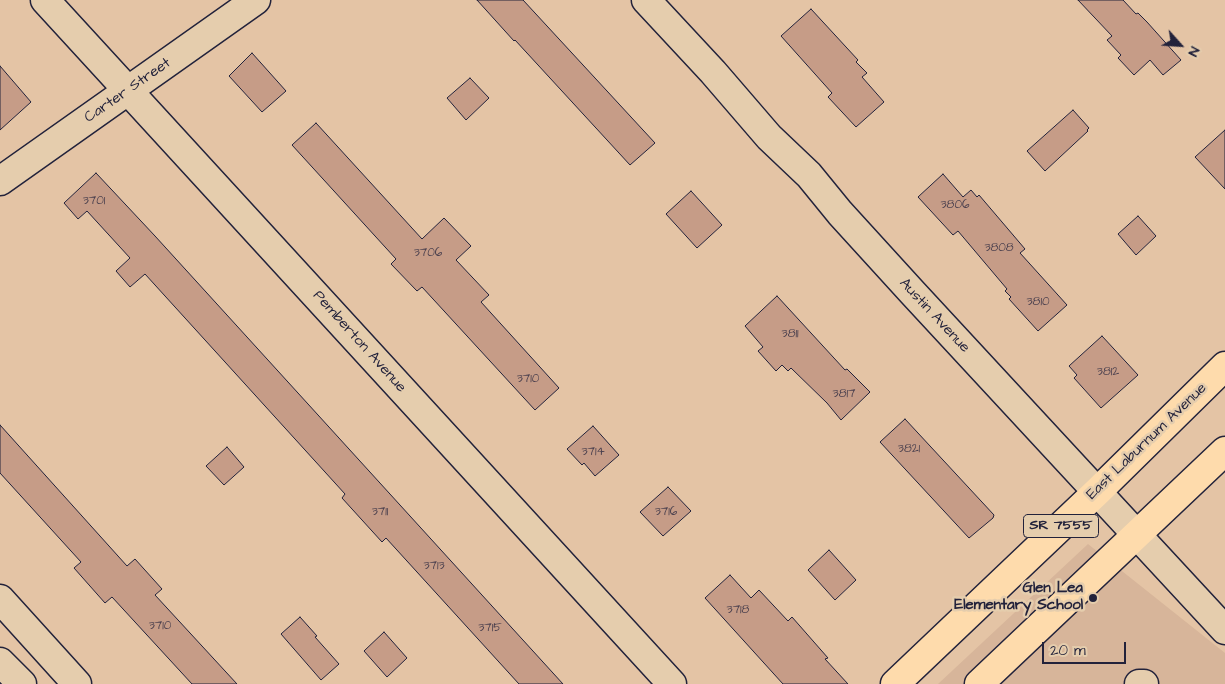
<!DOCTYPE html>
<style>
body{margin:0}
#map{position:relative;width:1225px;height:684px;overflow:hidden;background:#e4c4a5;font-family:"Architects Daughter",sans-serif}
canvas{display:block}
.north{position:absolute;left:1155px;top:20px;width:50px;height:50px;-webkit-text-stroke:4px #e5cdad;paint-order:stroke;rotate:116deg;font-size:14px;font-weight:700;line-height:20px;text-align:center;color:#22223b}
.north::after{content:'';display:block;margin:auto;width:18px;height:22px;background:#22223b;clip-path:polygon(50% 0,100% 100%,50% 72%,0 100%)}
.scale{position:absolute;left:1042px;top:642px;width:84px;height:22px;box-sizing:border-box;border:2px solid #22223b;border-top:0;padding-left:6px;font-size:15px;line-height:18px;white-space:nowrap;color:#22223b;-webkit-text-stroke:4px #e5cdad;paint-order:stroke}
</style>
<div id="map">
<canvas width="1225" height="684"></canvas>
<div class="north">N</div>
<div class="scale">20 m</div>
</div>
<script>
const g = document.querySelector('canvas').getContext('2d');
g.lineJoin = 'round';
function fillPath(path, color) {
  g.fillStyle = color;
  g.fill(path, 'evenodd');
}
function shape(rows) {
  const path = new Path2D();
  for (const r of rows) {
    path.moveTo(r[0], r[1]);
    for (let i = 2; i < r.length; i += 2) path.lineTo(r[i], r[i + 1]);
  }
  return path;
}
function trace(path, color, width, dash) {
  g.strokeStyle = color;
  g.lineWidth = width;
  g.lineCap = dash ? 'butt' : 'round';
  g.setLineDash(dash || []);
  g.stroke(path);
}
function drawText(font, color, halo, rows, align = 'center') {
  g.font = font + ' "Architects Daughter",sans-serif';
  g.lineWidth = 5;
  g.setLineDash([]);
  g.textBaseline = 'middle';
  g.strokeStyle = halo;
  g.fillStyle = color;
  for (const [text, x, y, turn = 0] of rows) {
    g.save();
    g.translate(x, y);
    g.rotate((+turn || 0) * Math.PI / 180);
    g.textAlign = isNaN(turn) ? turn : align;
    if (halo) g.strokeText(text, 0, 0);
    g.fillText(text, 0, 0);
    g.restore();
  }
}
fillPath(shape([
 [1088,544,1225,653,1225,684,938,684]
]), '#d7b59a');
const building = shape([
 [477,0,523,0,655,143,630,165,515,40,514,41,477,0],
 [1078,0,1123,0,1136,14,1138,13,1147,22,1181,60,1163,75,1150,60,1134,75,1118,58,1121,55,1107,40,1112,36,1078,0],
 [811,9,858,60,856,62,867,73,862,77,884,102,856,127,828,97,832,93,781,36,811,9],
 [252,53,286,91,262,112,229,76,252,53],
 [0,66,31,102,0,130,0,66],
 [470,78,489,98,466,120,447,98,470,78],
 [1073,110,1089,128,1087,130,1088,131,1045,171,1027,151,1073,110],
 [316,123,422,239,444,218,471,246,456,260,489,295,481,302,559,388,535,410,422,287,417,291,391,264,396,259,292,145,316,123],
 [1225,130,1225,189,1195,157,1225,130],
 [96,173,155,236,563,684,519,684,386,538,382,542,342,498,345,494,145,274,130,287,116,271,130,258,87,211,78,219,64,203,96,173],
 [943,174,963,197,971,190,977,197,979,195,1025,249,1020,253,1067,305,1038,331,1009,299,1011,297,1005,291,1007,289,958,231,953,235,918,197,943,174],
 [691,191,722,225,697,248,666,214,691,191],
 [1138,216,1156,236,1136,255,1118,234,1138,216],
 [777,296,845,370,847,369,870,392,841,420,827,403,791,368,788,371,782,365,776,371,758,351,763,347,745,326,777,296],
 [1102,336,1138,375,1101,408,1074,378,1077,375,1069,366,1102,336],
 [905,419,994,515,993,518,969,538,880,442,905,419],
 [0,425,127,566,135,559,162,589,155,595,237,684,192,684,112,597,105,603,74,568,81,562,0,473,0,425],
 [593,426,619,455,595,476,584,463,582,465,567,449,593,426],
 [227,447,244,467,224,485,206,466,227,447],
 [668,487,691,511,663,536,640,512,668,487],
 [829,550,856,580,835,600,808,570,829,550],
 [730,575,751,598,759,590,788,621,792,617,828,658,825,659,848,684,783,684,705,598,730,575],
 [300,617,317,636,315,637,339,664,321,680,281,634,300,617],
 [384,632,407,658,387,677,364,651,384,632]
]);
fillPath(building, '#c69c87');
trace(building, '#22223b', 1);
const minor = shape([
 [45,0,672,684],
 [646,0,713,72,769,137,809,175,840,213,912,292,1225,630],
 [0,181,256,0],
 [0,599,77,684],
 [0,662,22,684],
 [1139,684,1144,684]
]);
const major = shape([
 [895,684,1098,491,1225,366],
 [979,684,1225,451]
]);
trace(minor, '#22223b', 31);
trace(major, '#22223b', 31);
trace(minor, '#e5cdad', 28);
trace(major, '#fedbac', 28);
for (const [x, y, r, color] of [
 [1093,598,5,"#22223b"]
]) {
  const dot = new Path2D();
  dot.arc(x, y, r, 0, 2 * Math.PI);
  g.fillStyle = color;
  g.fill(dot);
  trace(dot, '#e5cdad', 2);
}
drawText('12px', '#4b404e', null, [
 ["3701",94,201],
 ["3806",955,205],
 ["3808",999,248],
 ["3706",428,253],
 ["3810",1038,302],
 ["3811",790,334],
 ["3812",1108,372],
 ["3710",528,379],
 ["3817",844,394],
 ["3821",909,449],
 ["3714",593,452],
 ["3711",380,512],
 ["3716",666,512],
 ["3713",434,566],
 ["3718",738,610],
 ["3710",160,626],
 ["3715",490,628]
]);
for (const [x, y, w] of [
 [1061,526,75]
]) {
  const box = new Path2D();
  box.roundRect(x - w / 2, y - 11.5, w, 23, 4);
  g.fillStyle = '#e5cdad';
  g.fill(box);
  trace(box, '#22223b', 1);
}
drawText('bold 14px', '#22223b', null, [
 ["SR 7555",1061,526]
]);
drawText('15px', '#22223b', '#e5cdad', [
 ["Carter Street",128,91,-35],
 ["Austin Avenue",934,316,47],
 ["Pemberton Avenue",359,342,48],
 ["East Laburnum Avenue",1147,442,-44]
]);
drawText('bold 15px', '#22223b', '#e5cdad', [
 ["Glen Lea",1083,589],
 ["Elementary School",1083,606]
], 'right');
</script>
